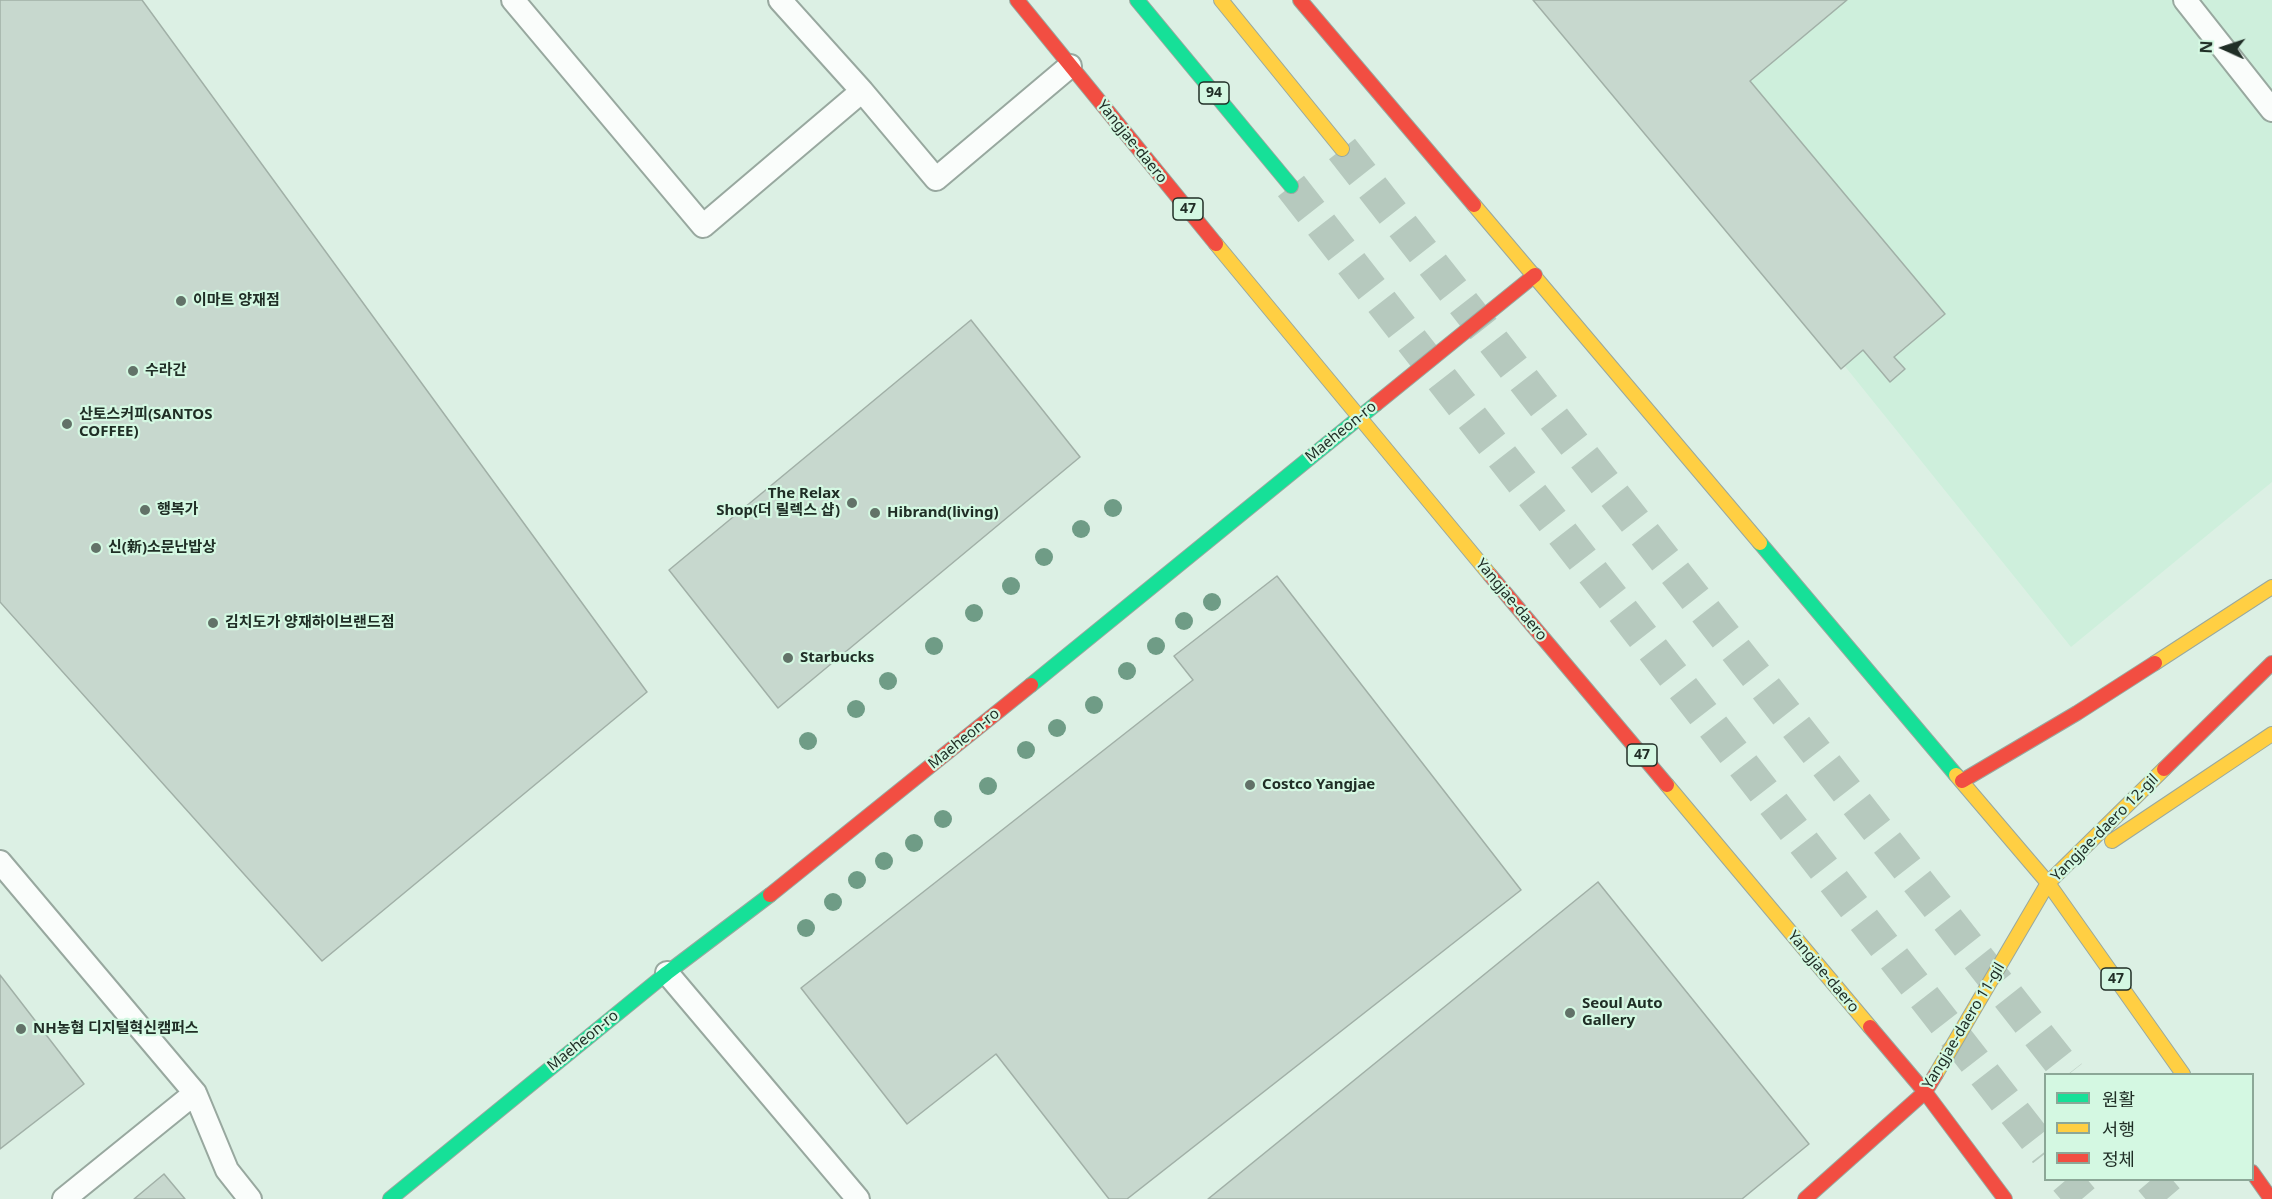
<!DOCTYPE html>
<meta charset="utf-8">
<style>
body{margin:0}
#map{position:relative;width:2272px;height:1199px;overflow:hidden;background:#dcf0e4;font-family:"Noto Sans","Noto Sans KR",sans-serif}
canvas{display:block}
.legend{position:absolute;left:2044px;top:1073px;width:210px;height:108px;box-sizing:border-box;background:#d4f8e2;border:2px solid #8ca797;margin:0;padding:8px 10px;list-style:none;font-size:18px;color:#202e26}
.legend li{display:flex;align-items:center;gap:12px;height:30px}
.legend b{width:30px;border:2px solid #8ca797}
.north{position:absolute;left:2194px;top:18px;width:60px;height:60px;-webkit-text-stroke:4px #d4f8e2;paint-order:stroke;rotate:273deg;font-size:16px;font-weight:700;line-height:24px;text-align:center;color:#202e26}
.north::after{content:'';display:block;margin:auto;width:21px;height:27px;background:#202e26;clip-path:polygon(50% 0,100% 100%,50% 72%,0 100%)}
</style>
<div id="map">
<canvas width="2272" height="1199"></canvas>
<ul class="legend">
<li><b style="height:8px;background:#16e098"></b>원활</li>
<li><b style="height:8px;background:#ffcf43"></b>서행</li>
<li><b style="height:8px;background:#f24e42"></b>정체</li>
</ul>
<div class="north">N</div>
</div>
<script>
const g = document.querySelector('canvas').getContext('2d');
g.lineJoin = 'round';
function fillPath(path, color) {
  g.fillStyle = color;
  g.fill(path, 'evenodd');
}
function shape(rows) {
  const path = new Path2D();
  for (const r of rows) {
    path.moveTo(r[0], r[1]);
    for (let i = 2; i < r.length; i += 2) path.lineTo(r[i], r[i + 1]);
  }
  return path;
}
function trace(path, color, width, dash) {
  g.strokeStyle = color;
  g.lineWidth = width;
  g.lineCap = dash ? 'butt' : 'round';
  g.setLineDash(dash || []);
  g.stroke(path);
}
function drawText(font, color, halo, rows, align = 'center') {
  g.font = font + ' "Noto Sans","Noto Sans KR",sans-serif';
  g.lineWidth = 4.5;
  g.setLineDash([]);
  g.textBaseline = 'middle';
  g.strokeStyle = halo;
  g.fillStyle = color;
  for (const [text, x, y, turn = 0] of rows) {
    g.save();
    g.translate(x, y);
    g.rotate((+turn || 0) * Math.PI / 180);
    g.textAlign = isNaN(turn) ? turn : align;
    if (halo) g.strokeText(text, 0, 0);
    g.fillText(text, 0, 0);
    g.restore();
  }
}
fillPath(shape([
 [1550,0,2272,0,2272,482,2071,647]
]), '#ceefdc');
const building = shape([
 [0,0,142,0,647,692,322,961,0,602,0,0],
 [1533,0,1847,0,1750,81,1945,314,1894,357,1905,369,1890,382,1863,350,1841,369,1533,0],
 [971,320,1080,457,778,708,669,570,971,320],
 [1277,576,1521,890,1127,1199,1109,1199,996,1054,907,1124,801,988,1193,680,1174,656,1277,576],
 [1598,882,1809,1144,1742,1199,1208,1199,1598,882],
 [0,975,84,1084,0,1149,0,975],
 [164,1174,185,1199,134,1199,164,1174]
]);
fillPath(building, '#c7d8ce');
trace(building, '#a1b0a7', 1.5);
trace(shape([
 [1342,149,2069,1074],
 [1291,186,2046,1153],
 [2066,1180,2082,1199],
 [2151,1180,2167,1199]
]), '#b6c9be', 33, [33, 16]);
const lane = shape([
 [513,0,703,226,862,91,936,179,1070,66],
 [780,0,862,91],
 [2185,0,2272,110],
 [0,862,195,1093,227,1170,250,1199],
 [667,973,858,1199],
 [64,1199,195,1093]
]);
const fast = shape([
 [1137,0,1291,186],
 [1760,543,1956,775],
 [1031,685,1376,404],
 [390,1199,667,973,770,895]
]);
const slow = shape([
 [1221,0,1342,149],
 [1474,205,1760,543],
 [1216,244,1490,575],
 [2155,663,2272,587],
 [1956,775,2048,883,2183,1074],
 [1667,785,1870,1027],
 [2112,841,2272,734],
 [1936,1074,2048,883,2164,769]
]);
const jam = shape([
 [1017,0,1216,244],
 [1300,0,1474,205],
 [1376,404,1535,275],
 [1490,575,1667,785],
 [2164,769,2272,663],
 [1962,781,2077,713,2155,663],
 [770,895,1031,685],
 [1870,1027,1925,1092,2005,1199],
 [2252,1172,2271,1199],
 [1805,1199,1925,1092,1936,1074]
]);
trace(lane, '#98a89f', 26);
trace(fast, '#98a89f', 16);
trace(slow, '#98a89f', 16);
trace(jam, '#98a89f', 16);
trace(lane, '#fafdfb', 22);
trace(fast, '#16e098', 14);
trace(slow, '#ffcf43', 14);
trace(jam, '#f24e42', 14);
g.fillStyle = '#6f9c86';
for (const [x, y] of [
 [1113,508],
 [1081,529],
 [1044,557],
 [1011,586],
 [1212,602],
 [974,613],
 [1184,621],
 [934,646],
 [1156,646],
 [1127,671],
 [888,681],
 [1094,705],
 [856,709],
 [1057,728],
 [808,741],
 [1026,750],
 [988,786],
 [943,819],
 [914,843],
 [884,861],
 [857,880],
 [833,902],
 [806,928]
]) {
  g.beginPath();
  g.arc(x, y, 9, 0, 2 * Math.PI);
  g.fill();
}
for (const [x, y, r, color] of [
 [181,301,6,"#627268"],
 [133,371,6,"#627268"],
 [67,424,6,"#627268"],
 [852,503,6,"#627268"],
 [145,510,6,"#627268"],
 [875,513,6,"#627268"],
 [96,548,6,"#627268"],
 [213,623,6,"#627268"],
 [788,658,6,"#627268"],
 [1250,785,6,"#627268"],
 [1570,1013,6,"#627268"],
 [21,1029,6,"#627268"]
]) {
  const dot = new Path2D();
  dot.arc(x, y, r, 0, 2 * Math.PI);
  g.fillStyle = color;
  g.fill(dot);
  trace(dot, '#d4f8e2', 2);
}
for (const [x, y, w] of [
 [1214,93,30],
 [1188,209,30],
 [1642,755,30],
 [2116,979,30]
]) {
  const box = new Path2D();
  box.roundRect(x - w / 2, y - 11, w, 22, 4.5);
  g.fillStyle = '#d4f8e2';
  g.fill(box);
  trace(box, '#202e26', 1.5);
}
drawText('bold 14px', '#202e26', null, [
 ["94",1214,93],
 ["47",1188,209],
 ["47",1642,755],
 ["47",2116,979]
]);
drawText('15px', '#202e26', '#d4f8e2', [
 ["Yangjae-daero",1132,142,51],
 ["Maeheon-ro",1341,432,-39],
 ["Yangjae-daero",1511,600,50],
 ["Maeheon-ro",964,739,-39],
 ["Yangjae-daero 12-gil",2105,828,-45],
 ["Yangjae-daero",1823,972,50],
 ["Yangjae-daero 11-gil",1964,1026,-59],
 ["Maeheon-ro",583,1041,-39]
]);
drawText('bold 15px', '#202e26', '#d4f8e2', [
 ["이마트 양재점",193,301],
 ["수라간",145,371],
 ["산토스커피(SANTOS",79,415],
 ["COFFEE)",79,432],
 ["The Relax",840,494,"right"],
 ["Shop(더 릴렉스 샵)",840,511,"right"],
 ["행복가",157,510],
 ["Hibrand(living)",887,513],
 ["신(新)소문난밥상",108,548],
 ["김치도가 양재하이브랜드점",225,623],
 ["Starbucks",800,658],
 ["Costco Yangjae",1262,785],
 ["Seoul Auto",1582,1004],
 ["Gallery",1582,1021],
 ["NH농협 디지털혁신캠퍼스",33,1029]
], 'left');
</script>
